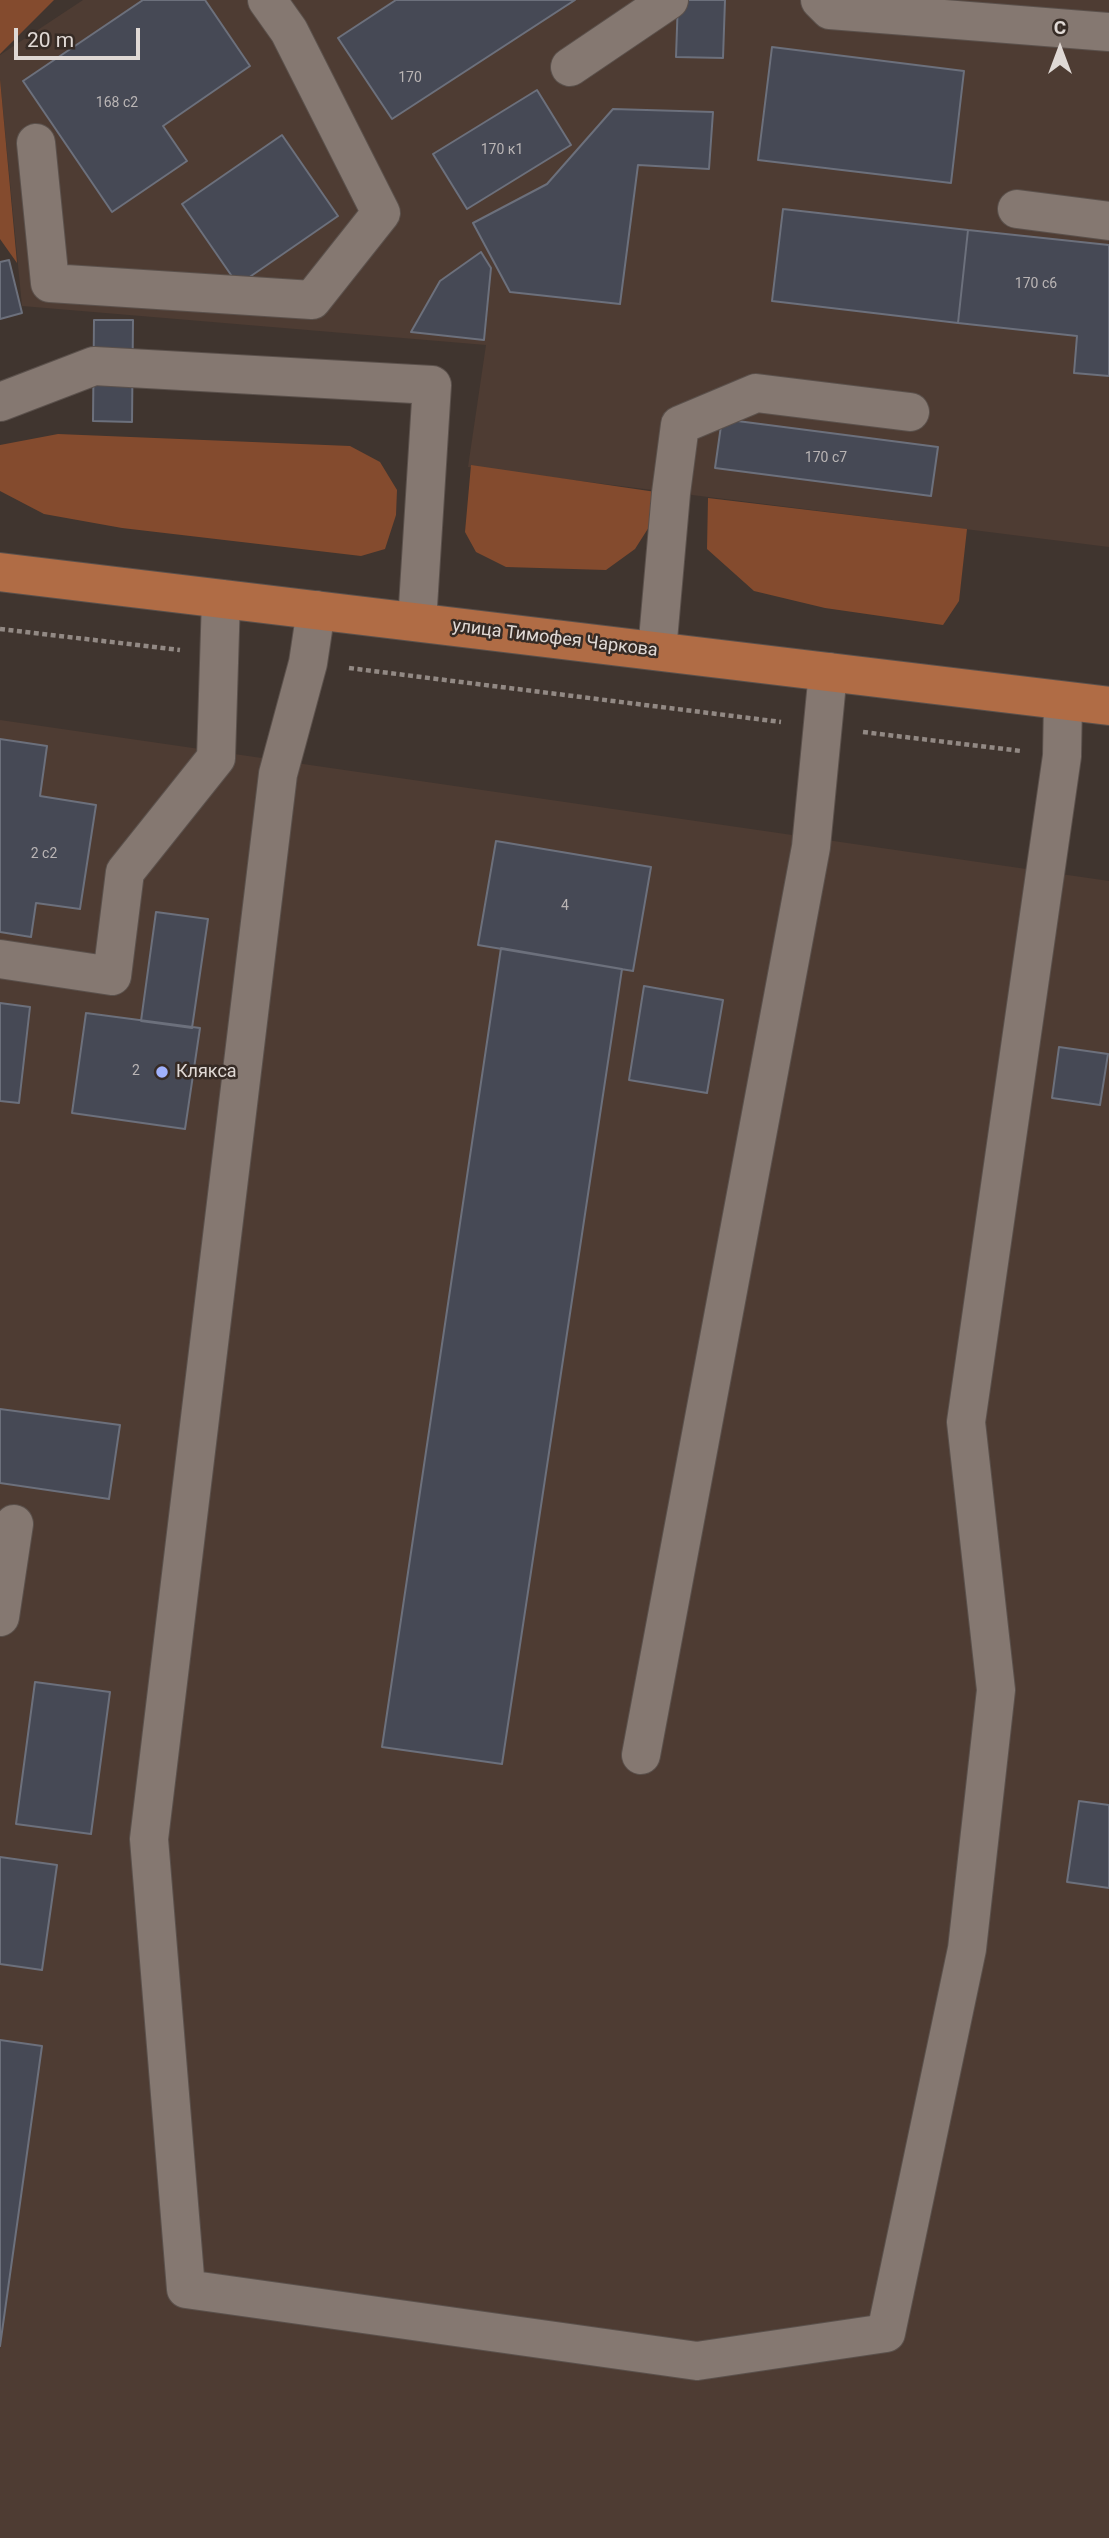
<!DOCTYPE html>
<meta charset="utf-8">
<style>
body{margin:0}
#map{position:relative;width:1109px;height:2538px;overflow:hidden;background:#40352f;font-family:Roboto,sans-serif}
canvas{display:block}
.north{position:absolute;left:1025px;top:14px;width:70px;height:70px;-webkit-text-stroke:5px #362b25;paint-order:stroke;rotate:0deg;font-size:19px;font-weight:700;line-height:28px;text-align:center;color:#e0d9d5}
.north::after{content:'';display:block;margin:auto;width:24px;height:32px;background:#e0d9d5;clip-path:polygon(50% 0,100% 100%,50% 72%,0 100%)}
.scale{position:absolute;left:14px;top:28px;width:126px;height:32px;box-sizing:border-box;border:4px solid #e0d9d5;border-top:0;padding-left:9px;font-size:21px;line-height:24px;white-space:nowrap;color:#e0d9d5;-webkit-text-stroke:5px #362b25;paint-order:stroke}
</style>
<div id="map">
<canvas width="1109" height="2538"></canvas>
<div class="north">С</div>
<div class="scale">20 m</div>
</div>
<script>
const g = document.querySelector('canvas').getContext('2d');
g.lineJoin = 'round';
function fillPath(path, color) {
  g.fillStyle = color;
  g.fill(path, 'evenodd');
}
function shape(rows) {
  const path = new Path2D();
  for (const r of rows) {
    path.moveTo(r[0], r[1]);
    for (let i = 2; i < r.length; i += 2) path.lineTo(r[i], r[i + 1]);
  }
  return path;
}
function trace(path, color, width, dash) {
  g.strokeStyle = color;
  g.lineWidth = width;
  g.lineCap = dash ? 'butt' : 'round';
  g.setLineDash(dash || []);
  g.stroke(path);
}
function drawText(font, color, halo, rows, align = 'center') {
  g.font = font + ' Roboto,sans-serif';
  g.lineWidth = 5;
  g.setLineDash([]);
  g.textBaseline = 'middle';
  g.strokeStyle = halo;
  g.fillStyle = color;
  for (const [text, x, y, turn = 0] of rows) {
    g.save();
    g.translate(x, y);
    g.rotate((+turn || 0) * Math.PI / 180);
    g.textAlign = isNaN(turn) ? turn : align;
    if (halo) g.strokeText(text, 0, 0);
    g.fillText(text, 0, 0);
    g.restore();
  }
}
fillPath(shape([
 [83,0,1109,0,1109,547,468,467,486,345,22,306,0,79,0,55],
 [0,720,1109,881,1109,2538,0,2538]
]), '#4e3c33');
fillPath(shape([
 [0,0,54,0,0,54],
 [0,79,17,263,0,239],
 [58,434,350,446,380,462,397,490,396,515,385,549,361,556,122,528,44,514,0,491,0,445],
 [471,465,656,492,649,527,635,549,606,570,506,567,476,552,465,532],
 [708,498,967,529,959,601,943,625,825,608,754,591,707,549]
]), '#844b2e');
const building = shape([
 [143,0,205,0,250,66,163,126,187,161,112,212,23,81,143,0],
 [396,0,575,0,392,119,338,38,396,0],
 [678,0,725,0,723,58,676,57,678,0],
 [772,47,964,71,951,183,758,160,772,47],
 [537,90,571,145,467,209,433,154,537,90],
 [613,109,713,112,709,169,638,165,620,304,510,292,473,223,547,184,613,109],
 [282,135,338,216,238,285,182,204,282,135],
 [783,209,968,230,958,323,772,301,783,209],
 [968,230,1109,245,1109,376,1074,373,1077,336,958,323,968,230],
 [481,252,491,268,484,340,411,332,440,281,481,252],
 [9,260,22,313,0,319,0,262,9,260],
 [94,320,133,320,132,422,93,421,94,320],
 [722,419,938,447,931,496,715,468,722,419],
 [0,739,47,746,40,796,96,805,80,909,36,903,31,937,0,932,0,739],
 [496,841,651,867,633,971,478,945,496,841],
 [156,912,208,919,192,1028,141,1021,156,912],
 [501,948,622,969,502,1764,382,1747,501,948],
 [644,986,723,1000,707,1093,629,1080,644,986],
 [0,1003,30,1007,19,1103,0,1101,0,1003],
 [86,1013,200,1028,185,1129,72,1113,86,1013],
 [1059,1047,1108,1054,1100,1105,1052,1098,1059,1047],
 [0,1409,120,1425,109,1499,0,1483,0,1409],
 [35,1682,110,1692,91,1834,16,1824,35,1682],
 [1079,1801,1109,1805,1109,1888,1067,1882,1079,1801],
 [0,1857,57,1865,42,1970,0,1964,0,1857],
 [0,2040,42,2046,0,2346,0,2040]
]);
fillPath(building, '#464955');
trace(building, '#6c707c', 2);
const minor = shape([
 [820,0,830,10,1109,32],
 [570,67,669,0],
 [36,143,50,283,312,300,381,213,289,31,267,0],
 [1017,209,1109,221],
 [0,402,94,366,432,385,417,622],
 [316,610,308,663,278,774,149,1839,186,2289,697,2361,886,2333,967,1949,996,1690,966,1422,1062,756,1063,701],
 [657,651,671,493,680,425,756,393,910,412],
 [0,959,112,976,125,872,216,758,221,599],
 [0,1617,14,1524],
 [641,1755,811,847,828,672]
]);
const major = shape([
 [0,572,1109,706]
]);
trace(minor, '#5b514c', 40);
trace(major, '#5b514c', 40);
trace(shape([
 [0,629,180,650],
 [349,668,781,722],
 [863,732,1021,751]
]), '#928984', 4.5, [5, 3.5]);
trace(minor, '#857871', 38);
trace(major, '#b06c45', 38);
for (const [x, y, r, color] of [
 [162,1072,7,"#a1b2fd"]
]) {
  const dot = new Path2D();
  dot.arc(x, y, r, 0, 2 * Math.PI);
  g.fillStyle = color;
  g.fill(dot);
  trace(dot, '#362b25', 2.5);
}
drawText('14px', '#bab5b5', null, [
 ["170",410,78],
 ["168 с2",117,103],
 ["170 к1",502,150],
 ["170 с6",1036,284],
 ["170 с7",826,458],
 ["2 с2",44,854],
 ["4",565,906],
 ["2",136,1071]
]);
drawText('18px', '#e0d9d5', '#362b25', [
 ["улица Тимофея Чаркова",555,639,7]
]);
drawText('18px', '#e0d9d5', '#362b25', [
 ["Клякса",176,1072]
], 'left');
</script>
